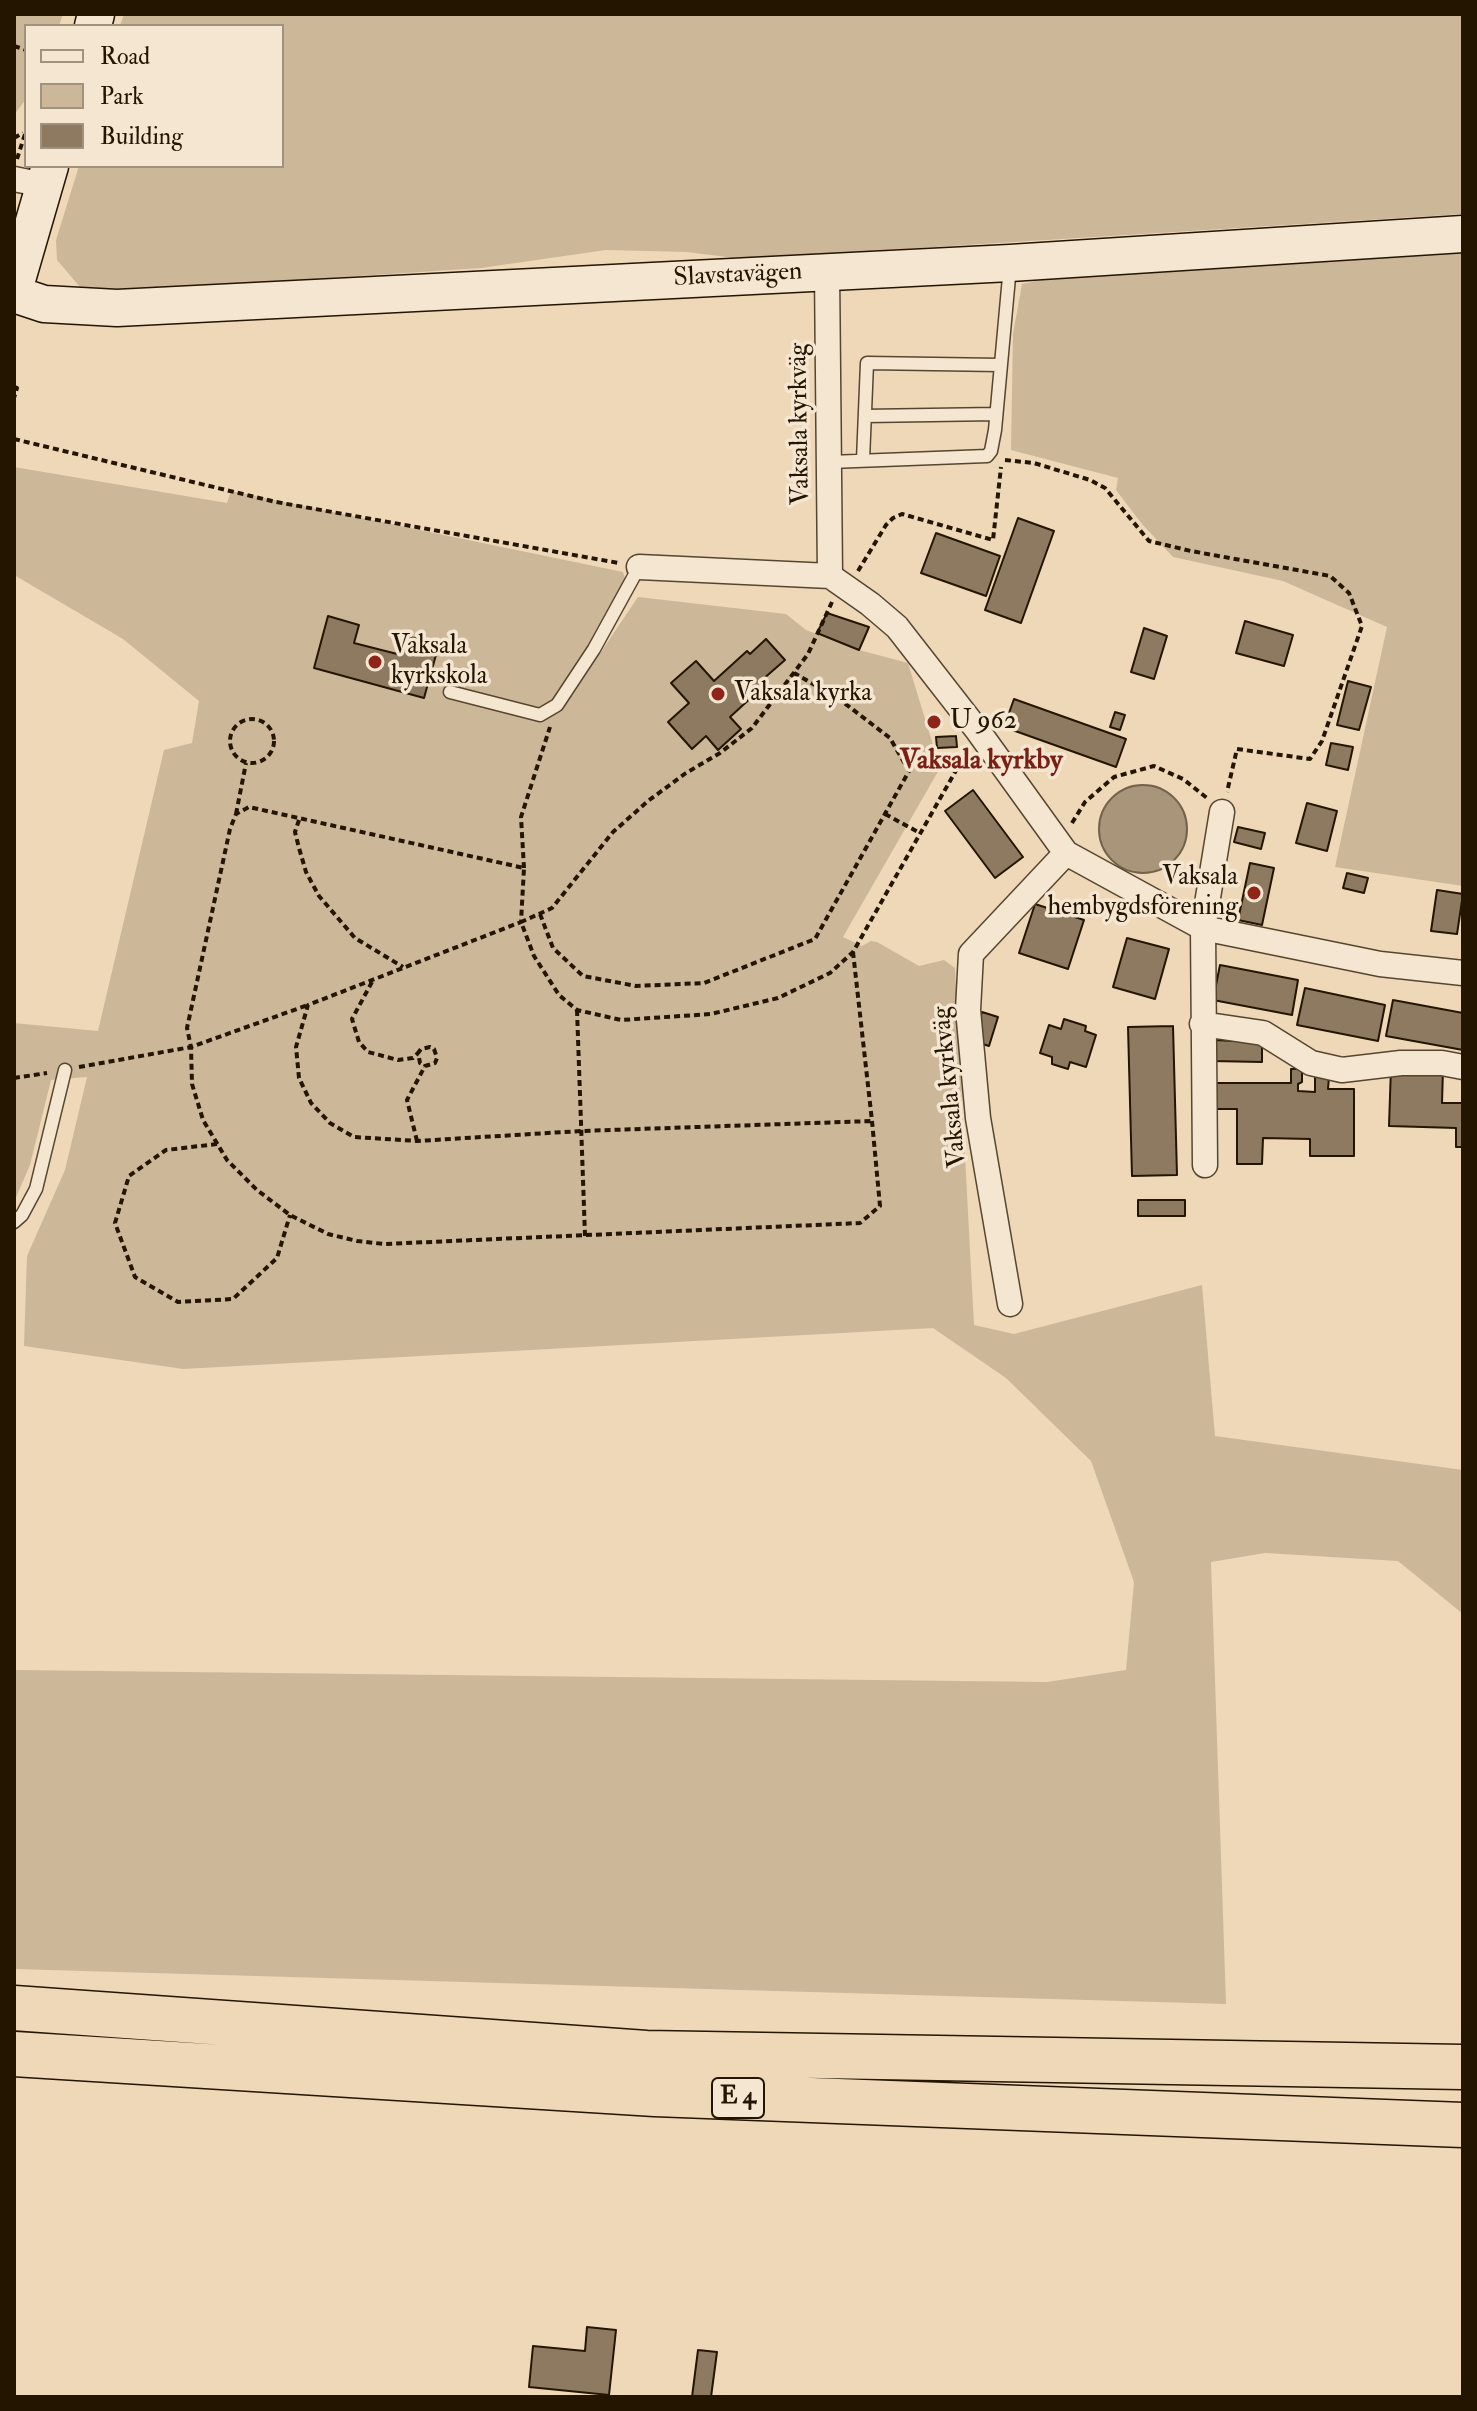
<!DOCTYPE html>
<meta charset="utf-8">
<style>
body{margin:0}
#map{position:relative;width:1477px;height:2411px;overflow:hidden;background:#eed8b8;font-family:"IM FELL Double Pica",serif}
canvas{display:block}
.frame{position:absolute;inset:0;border:16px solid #241501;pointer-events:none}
.legend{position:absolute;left:24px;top:24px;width:260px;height:144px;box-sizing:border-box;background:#f4e6d1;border:2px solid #a1927e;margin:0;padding:10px 14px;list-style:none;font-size:24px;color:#241501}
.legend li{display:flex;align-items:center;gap:16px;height:40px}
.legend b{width:40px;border:2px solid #a1927e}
</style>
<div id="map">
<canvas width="1477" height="2411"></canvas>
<div class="frame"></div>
<ul class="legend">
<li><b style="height:10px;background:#f4e6d1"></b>Road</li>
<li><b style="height:22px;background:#ccb799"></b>Park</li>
<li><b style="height:22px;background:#8d7a60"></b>Building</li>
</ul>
</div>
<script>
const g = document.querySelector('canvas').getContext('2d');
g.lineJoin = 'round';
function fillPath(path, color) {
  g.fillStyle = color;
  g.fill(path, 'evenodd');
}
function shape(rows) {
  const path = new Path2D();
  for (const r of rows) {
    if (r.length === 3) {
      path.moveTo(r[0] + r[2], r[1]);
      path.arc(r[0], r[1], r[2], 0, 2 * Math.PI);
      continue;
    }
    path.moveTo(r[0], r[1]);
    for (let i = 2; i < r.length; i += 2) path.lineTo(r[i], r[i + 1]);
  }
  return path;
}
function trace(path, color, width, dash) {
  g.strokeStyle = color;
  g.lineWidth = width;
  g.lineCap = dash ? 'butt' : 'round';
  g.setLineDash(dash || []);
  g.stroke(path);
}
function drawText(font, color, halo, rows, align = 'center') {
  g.font = font + ' "IM FELL Double Pica",serif';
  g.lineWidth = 7;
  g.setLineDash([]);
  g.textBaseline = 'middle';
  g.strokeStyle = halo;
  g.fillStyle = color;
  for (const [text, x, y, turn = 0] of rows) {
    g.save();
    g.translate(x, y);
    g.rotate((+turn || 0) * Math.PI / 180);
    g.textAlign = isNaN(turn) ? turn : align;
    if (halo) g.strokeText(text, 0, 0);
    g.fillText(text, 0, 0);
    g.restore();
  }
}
fillPath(shape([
 [14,14,63,14,59,26,26,26,26,99,14,115],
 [124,14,1463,14,1463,214,742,259,687,252,606,250,481,268,100,293,80,287,57,260,56,240,79,166,282,166,282,26,120,26],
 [1463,243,1463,886,1335,867,1387,627,1283,581,1173,557,1142,524,1116,490,1118,478,1011,450,1013,334,1022,284,1104,267],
 [14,467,227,503,231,491,623,572,626,582,568,701,638,597,786,614,806,630,859,650,908,663,940,768,843,937,862,946,871,941,877,942,919,966,944,960,955,968,974,1325,1014,1334,1202,1285,1215,1436,1463,1470,1463,1614,1398,1561,1265,1553,1211,1562,1226,2004,14,1969,14,1670,1047,1682,1126,1670,1134,1582,1091,1461,1006,1378,933,1328,183,1369,24,1346,27,1256,65,1170,87,1077,51,1080,30,1165,14,1202,14,1023,98,1031,164,750,192,743,199,701,123,639,14,575]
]), '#ccb799');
const water = shape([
 [1143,829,44]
]);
fillPath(water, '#a9967a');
trace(water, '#74624a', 2);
const building = shape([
 [1018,518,1054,531,1021,623,985,610,1018,518],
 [936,533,1000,556,986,596,921,573,936,533],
 [827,613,869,627,859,650,817,633,827,613],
 [328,616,359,625,354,643,401,655,406,636,439,644,424,698,314,668,328,616],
 [1245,621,1293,635,1284,666,1236,653,1245,621],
 [1144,628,1167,636,1154,679,1131,672,1144,628],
 [766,639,785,660,762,680,766,684,730,717,741,729,718,750,706,736,692,749,668,722,689,703,671,683,696,661,714,681,747,651,750,654,766,639],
 [1348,681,1371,687,1359,730,1337,725,1348,681],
 [1014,699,1126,739,1116,767,1004,727,1014,699],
 [1115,712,1125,715,1120,730,1110,727,1115,712],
 [956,736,957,747,937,748,936,737,956,736],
 [1331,743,1353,747,1348,770,1326,765,1331,743],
 [973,790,1023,857,995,878,945,811,973,790],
 [1307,803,1337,811,1327,851,1296,843,1307,803],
 [1238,827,1265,833,1261,849,1234,842,1238,827],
 [1250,863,1274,868,1262,925,1238,920,1250,863],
 [1347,873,1368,878,1364,893,1343,888,1347,873],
 [1437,890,1463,894,1457,934,1431,931,1437,890],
 [1035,904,1084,920,1068,969,1019,953,1035,904],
 [1127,938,1169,949,1155,999,1113,987,1127,938],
 [1220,965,1298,980,1292,1015,1213,1000,1220,965],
 [1305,988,1385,1005,1378,1041,1297,1025,1305,988],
 [1393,1000,1463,1013,1463,1050,1386,1036,1393,1000],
 [982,1012,998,1017,989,1046,973,1041,982,1012],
 [1064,1019,1086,1026,1085,1031,1096,1035,1086,1067,1070,1062,1068,1069,1052,1064,1052,1057,1040,1053,1049,1025,1061,1029,1064,1019],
 [1173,1026,1177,1175,1132,1176,1128,1027,1173,1026],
 [1213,1040,1262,1042,1262,1062,1212,1061,1213,1040],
 [1391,1067,1443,1069,1442,1103,1463,1103,1463,1147,1456,1147,1456,1128,1389,1126,1391,1067],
 [1291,1069,1302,1069,1302,1082,1298,1084,1298,1091,1315,1092,1315,1077,1329,1077,1328,1089,1354,1089,1354,1156,1310,1156,1310,1139,1263,1138,1262,1164,1237,1164,1237,1109,1207,1109,1208,1083,1291,1083,1291,1069],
 [1138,1200,1185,1200,1185,1216,1138,1216,1138,1200],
 [587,2327,616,2330,609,2395,529,2387,533,2346,585,2351,587,2327],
 [698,2350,717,2352,711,2397,692,2397,698,2350]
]);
fillPath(building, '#8d7a60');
trace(building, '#241501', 2);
const lane = shape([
 [865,416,996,414],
 [863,460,867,363,1000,365],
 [830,462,987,456,991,451,995,430,1010,266],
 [450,692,540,715,557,705,594,649,639,567],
 [14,1222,22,1215,36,1189,65,1070]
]);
const street = shape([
 [14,179,44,185],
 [827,271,830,576,870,604,897,627,978,731,1066,853,1203,928,1380,964,1463,973],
 [639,567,830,576],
 [1202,1024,1263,1033,1311,1063,1342,1070,1401,1063,1442,1063,1463,1067],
 [1205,1165,1203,928,1222,812],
 [1010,1304,978,1118,968,1010,971,954,1066,853]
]);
const secondary = shape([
 [93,26,96,14],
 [14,290,50,166],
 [14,294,44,304,117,308,1010,263,1463,234]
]);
const highway = shape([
 [14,2008,646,2053,1463,2067],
 [14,2054,655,2094,1463,2125]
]);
trace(lane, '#56462f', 15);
trace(street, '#56462f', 27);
trace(secondary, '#241501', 39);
trace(highway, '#241501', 47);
trace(shape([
 [14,46,26,50],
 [14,138,23,133],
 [17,159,26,131],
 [14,387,17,388,14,398],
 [14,439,276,502,619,563],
 [1005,460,1034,463,1090,480,1105,488,1149,541,1191,551,1330,576,1349,593,1362,626,1322,741,1310,759,1237,749,1227,792],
 [858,571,886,525,893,518,902,514,993,540,1001,467],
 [832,602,808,654,752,728,720,753,686,773,648,801,613,832,552,908,521,922,534,956,559,995,577,1010,621,1020,711,1014,778,998,830,973,853,952,967,751],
 [252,741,22],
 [236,814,246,763],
 [885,814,920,833],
 [299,820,295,832,299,848,306,872,319,896,355,938,403,967],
 [1072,823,1085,802,1114,777,1154,766,1183,779,1207,798],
 [524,868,521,817,550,727],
 [540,914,553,948,583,976,636,986,704,983,815,939,909,771,890,738,839,699,794,673],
 [853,952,872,1121,880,1206,860,1223,384,1244,357,1241,328,1234,290,1215,257,1190,227,1160,203,1120,192,1084,191,1047,187,1028,230,829,236,814,249,807,524,868,521,922,308,1005,296,1047,299,1078,311,1103,330,1123,354,1137,417,1141,581,1131,872,1121],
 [372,982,352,1019,359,1042,368,1052,398,1060,413,1058,418,1053],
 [577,1010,585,1236],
 [79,1067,191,1047,308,1005],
 [14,1078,47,1073],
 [417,1141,407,1100,425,1066,435,1063,437,1058,434,1049,430,1047,421,1049,418,1053,420,1063,425,1066],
 [217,1144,166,1150,129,1176,115,1223,135,1277,178,1302,233,1299,277,1258,290,1215]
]), '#241501', 4, [6, 4]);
trace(lane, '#f4e6d1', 12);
trace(street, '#f4e6d1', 24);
trace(secondary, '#f4e6d1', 36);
trace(highway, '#eed8b8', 44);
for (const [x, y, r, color] of [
 [375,662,8,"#8f2418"],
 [718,694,8,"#8f2418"],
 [934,722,8,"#8f2418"],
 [1254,893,8,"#8f2418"]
]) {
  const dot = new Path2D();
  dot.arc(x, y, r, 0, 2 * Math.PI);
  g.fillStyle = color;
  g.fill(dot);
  trace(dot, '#f4e6d1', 3);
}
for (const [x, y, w] of [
 [738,2098,52]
]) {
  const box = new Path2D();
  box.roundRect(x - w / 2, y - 20, w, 40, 6);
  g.fillStyle = '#f4e6d1';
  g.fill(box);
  trace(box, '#241501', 2);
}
drawText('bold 24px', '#241501', null, [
 ["E 4",738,2098]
]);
drawText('26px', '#241501', '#f4e6d1', [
 ["Slavstavägen",738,276,-3],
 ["Vaksala kyrkväg",801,424,-91],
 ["Vaksala kyrkväg",951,1087,-96]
]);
drawText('26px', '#241501', '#f4e6d1', [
 ["Vaksala",391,647],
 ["kyrkskola",391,677],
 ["Vaksala kyrka",734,694],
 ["U 962",950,722],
 ["Vaksala",1238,878,"right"],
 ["hembygdsförening",1238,908,"right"]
], 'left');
drawText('bold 28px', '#7a1f14', '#f4e6d1', [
 ["Vaksala kyrkby",981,762]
]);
</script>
